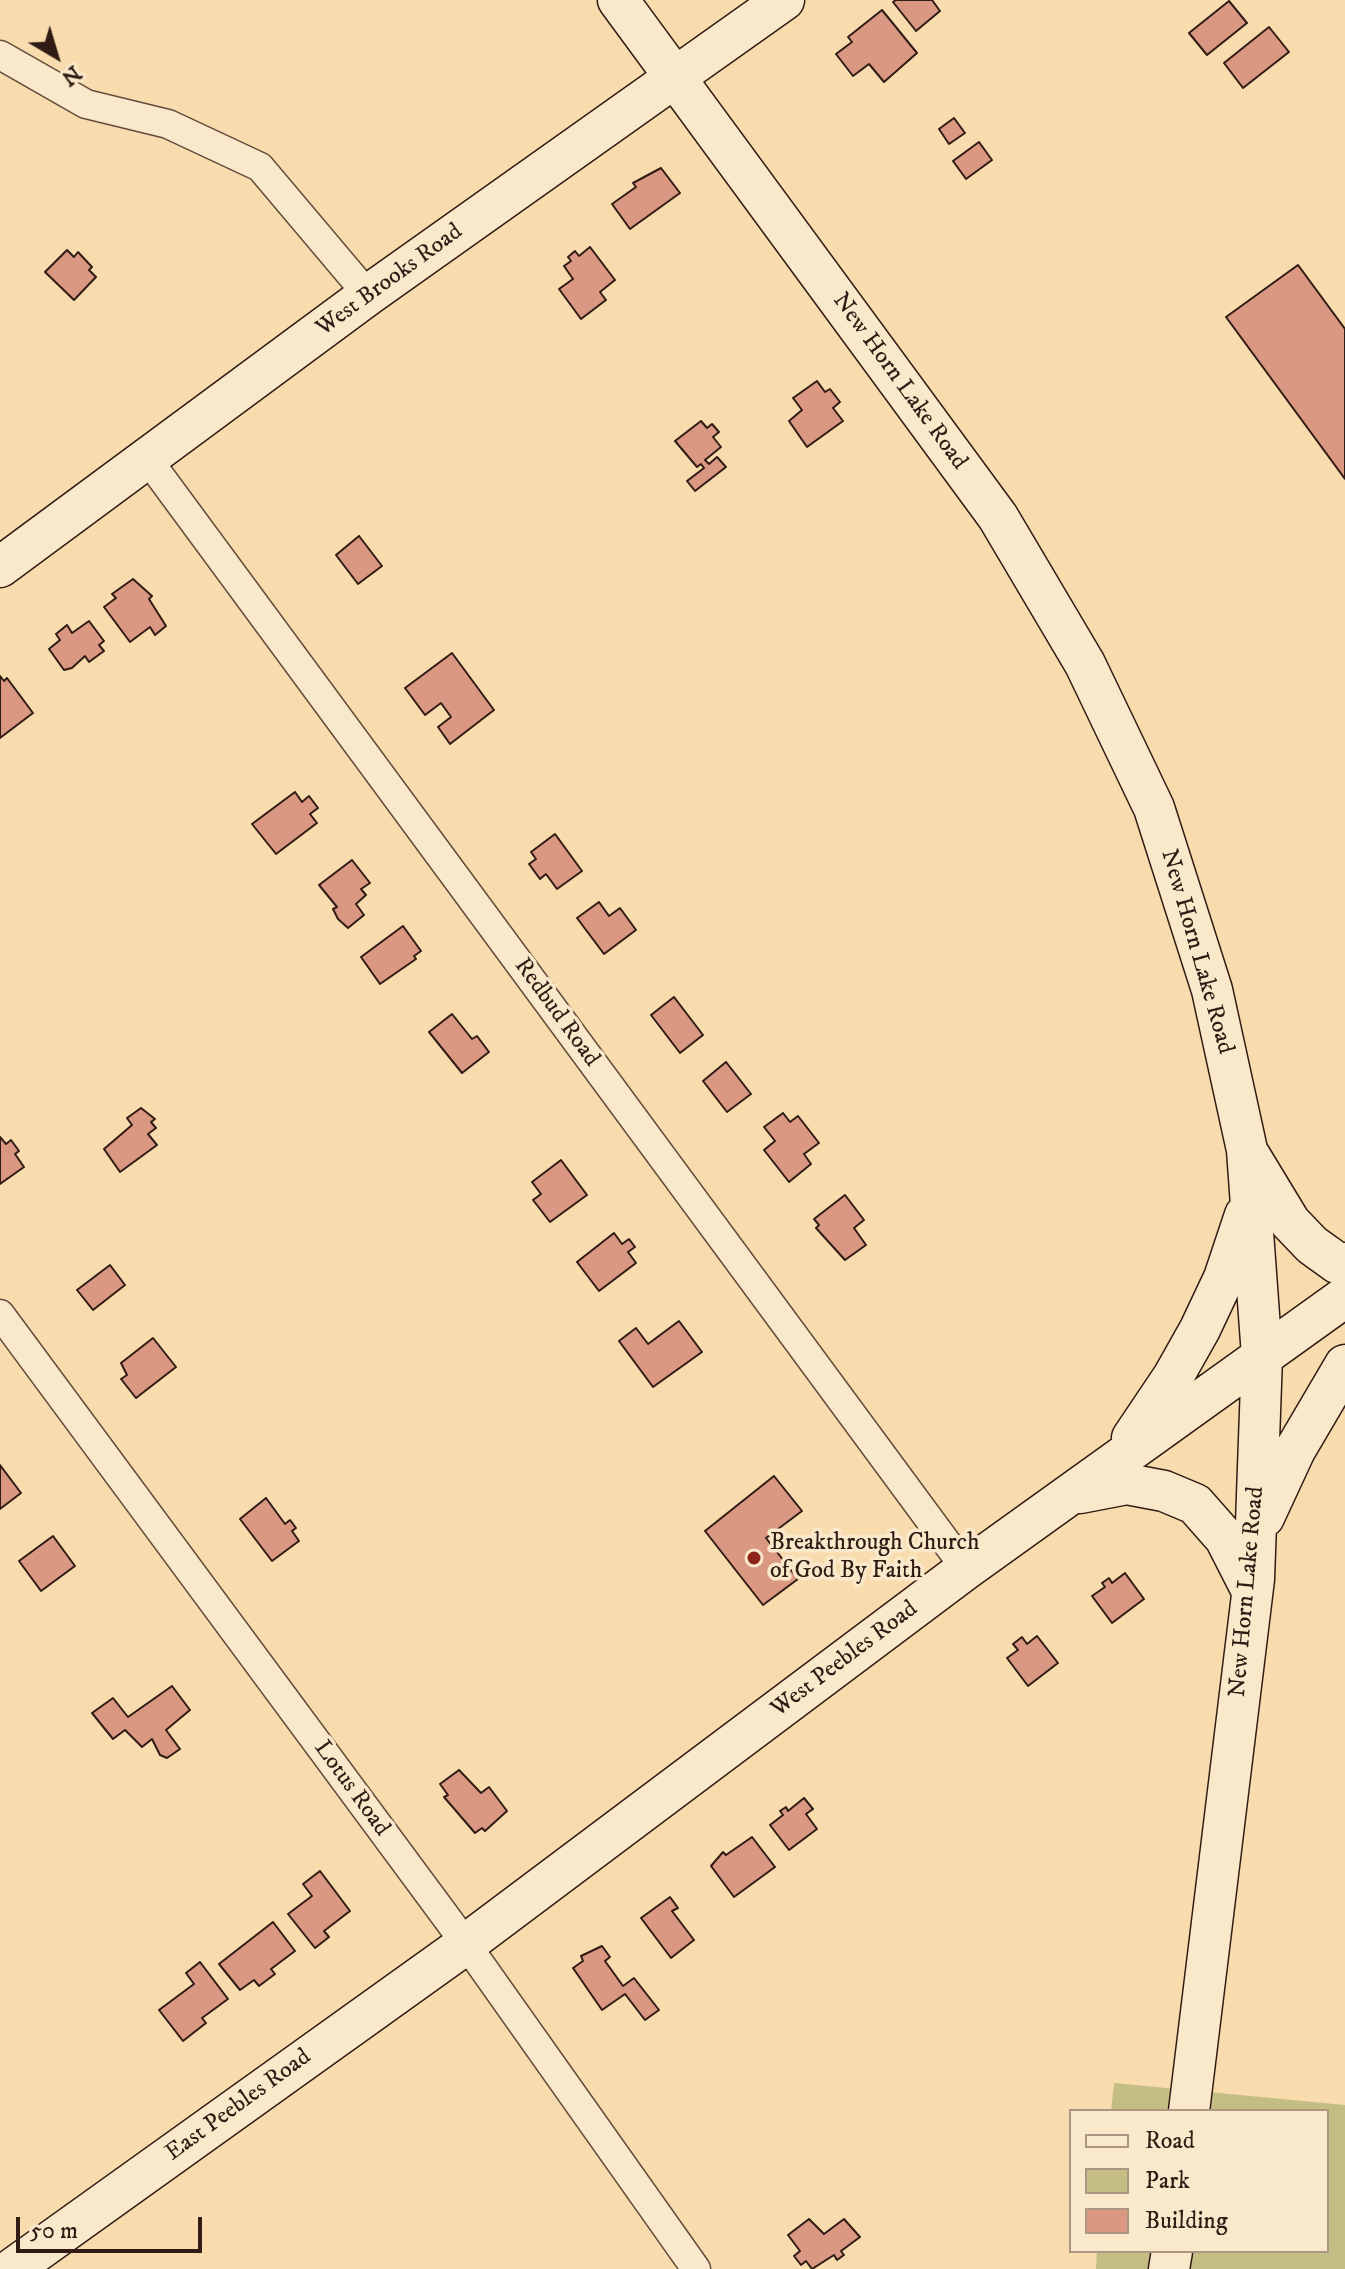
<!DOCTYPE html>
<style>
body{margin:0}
#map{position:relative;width:1345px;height:2269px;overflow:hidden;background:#f8dcad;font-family:"IM FELL DW Pica",serif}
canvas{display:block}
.legend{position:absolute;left:1069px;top:2109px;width:260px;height:144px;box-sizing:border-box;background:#fae8ca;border:2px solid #aa9682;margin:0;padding:10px 14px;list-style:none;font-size:24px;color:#311c15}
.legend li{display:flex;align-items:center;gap:16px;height:40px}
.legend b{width:40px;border:2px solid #aa9682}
.north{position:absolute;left:16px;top:16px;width:80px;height:80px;-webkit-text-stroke:6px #fae8ca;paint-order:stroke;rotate:142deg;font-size:22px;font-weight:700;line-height:32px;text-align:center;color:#311c15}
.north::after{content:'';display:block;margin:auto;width:28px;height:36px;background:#311c15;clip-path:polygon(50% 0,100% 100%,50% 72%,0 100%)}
.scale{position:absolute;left:16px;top:2217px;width:186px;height:36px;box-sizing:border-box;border:4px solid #311c15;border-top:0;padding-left:10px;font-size:24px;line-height:28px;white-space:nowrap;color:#311c15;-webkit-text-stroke:6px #fae8ca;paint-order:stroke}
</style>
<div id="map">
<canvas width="1345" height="2269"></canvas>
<ul class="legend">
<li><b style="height:10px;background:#fae8ca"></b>Road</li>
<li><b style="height:22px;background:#c4be85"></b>Park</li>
<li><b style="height:22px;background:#da9781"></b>Building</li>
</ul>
<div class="north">N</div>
<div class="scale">50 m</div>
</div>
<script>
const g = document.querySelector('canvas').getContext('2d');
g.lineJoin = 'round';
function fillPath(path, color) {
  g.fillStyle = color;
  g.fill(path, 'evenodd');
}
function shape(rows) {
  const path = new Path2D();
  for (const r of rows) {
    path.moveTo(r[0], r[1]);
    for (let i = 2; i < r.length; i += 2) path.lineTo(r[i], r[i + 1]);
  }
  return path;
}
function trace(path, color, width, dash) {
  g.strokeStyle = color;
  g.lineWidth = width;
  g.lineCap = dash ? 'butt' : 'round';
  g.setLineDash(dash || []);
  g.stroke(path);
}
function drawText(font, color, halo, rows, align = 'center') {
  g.font = font + ' "IM FELL DW Pica",serif';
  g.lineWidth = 7;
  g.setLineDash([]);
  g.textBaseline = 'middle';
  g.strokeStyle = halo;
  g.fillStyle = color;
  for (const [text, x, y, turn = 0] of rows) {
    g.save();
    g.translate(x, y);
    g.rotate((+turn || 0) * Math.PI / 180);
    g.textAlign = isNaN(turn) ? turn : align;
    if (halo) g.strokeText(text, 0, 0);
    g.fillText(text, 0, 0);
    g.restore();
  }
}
fillPath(shape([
 [1114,2083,1345,2105,1345,2269,1096,2269,1097,2251,1327,2251,1327,2111,1111,2111]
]), '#c4be85');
const building = shape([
 [896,0,932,0,940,11,916,31,893,2,896,0],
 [1229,1,1247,23,1207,55,1189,33,1229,1],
 [882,10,917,53,884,82,869,64,853,76,836,54,852,42,848,37,882,10],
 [1269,27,1289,52,1243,88,1224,63,1269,27],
 [954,118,965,133,949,144,939,129,954,118],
 [979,142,992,160,966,179,953,161,979,142],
 [661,168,680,193,630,229,612,204,636,187,633,183,661,168],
 [590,247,615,280,600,292,606,300,581,319,559,289,573,279,564,266,571,261,568,257,575,251,579,256,590,247],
 [67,250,74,257,78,252,92,267,89,270,96,277,74,300,45,272,67,250],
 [1298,265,1345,329,1345,479,1226,317,1298,265],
 [817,381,825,392,830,389,840,402,833,408,843,421,807,447,789,421,802,410,793,398,817,381],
 [701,421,707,428,712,424,719,432,713,437,721,447,705,460,709,464,717,457,726,467,695,491,687,481,704,468,701,464,697,467,675,441,701,421],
 [359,536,382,566,358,584,336,555,359,536],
 [133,579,152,596,149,599,166,626,155,635,150,627,130,642,104,607,116,598,112,594,133,579],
 [89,621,104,641,99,645,104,651,89,662,85,656,72,668,64,670,49,649,60,640,56,634,67,625,72,633,89,621],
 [452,653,494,710,450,744,438,727,451,717,441,703,425,715,405,688,452,653],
 [0,676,4,681,7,678,33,713,0,738,0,676],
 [295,792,302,802,309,796,318,808,310,814,317,823,276,854,252,824,295,792],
 [555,834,582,871,557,889,546,874,540,879,529,864,536,859,531,852,555,834],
 [352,860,370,883,361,889,366,895,356,904,364,915,348,928,338,919,333,909,337,907,319,885,352,860],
 [599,902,609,916,620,908,636,930,604,954,577,918,599,902],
 [403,926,421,951,414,956,416,959,380,984,361,957,403,926],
 [674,997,703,1035,680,1053,651,1015,674,997],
 [452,1014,472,1039,477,1036,489,1052,462,1073,429,1032,452,1014],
 [726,1062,751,1094,727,1112,703,1081,726,1062],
 [141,1108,155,1119,151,1122,156,1128,148,1134,157,1145,120,1172,104,1149,132,1125,127,1118,141,1108],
 [783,1113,790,1122,798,1116,819,1143,804,1154,811,1164,789,1182,764,1150,775,1141,764,1127,783,1113],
 [0,1137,6,1144,11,1140,19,1151,15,1154,24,1167,0,1184,0,1137],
 [561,1160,587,1195,550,1222,533,1200,541,1194,532,1182,561,1160],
 [845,1195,864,1220,854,1228,866,1245,845,1260,816,1228,819,1225,814,1219,845,1195],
 [614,1233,622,1244,629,1239,635,1247,628,1252,636,1263,599,1291,577,1262,614,1233],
 [110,1265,125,1285,93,1310,77,1290,110,1265],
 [679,1321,702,1352,653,1387,619,1341,636,1328,648,1344,679,1321],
 [153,1338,176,1367,136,1398,121,1379,127,1375,121,1363,153,1338],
 [0,1465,21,1493,0,1509,0,1465],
 [774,1476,802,1511,766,1538,798,1579,763,1605,705,1531,774,1476],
 [266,1498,285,1524,290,1520,296,1528,292,1531,299,1541,272,1561,240,1519,266,1498],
 [53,1536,75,1566,41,1591,19,1561,53,1536],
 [1125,1573,1144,1599,1112,1623,1092,1596,1105,1587,1102,1583,1109,1578,1112,1583,1125,1573],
 [1037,1636,1058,1663,1028,1686,1007,1658,1018,1650,1013,1644,1022,1637,1027,1644,1037,1636],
 [172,1686,190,1710,166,1730,180,1749,167,1758,160,1755,152,1739,142,1747,125,1730,113,1739,92,1713,113,1698,128,1717,172,1686],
 [459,1770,481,1793,489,1787,507,1811,485,1831,482,1828,475,1833,444,1797,448,1795,440,1784,459,1770],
 [804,1798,813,1809,806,1814,817,1829,789,1850,770,1825,783,1815,780,1811,786,1807,788,1811,804,1798],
 [752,1837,775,1867,734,1897,711,1866,723,1852,726,1855,752,1837],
 [320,1871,350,1911,324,1931,329,1937,315,1948,288,1914,312,1896,303,1884,320,1871],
 [670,1897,678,1908,672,1911,694,1940,671,1958,641,1918,670,1897],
 [273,1922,295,1951,271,1969,275,1974,259,1986,254,1980,240,1990,219,1964,273,1922],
 [602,1946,610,1957,605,1961,623,1986,634,1978,659,2010,645,2020,625,1994,602,2010,573,1968,583,1961,581,1956,602,1946],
 [200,1962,228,1999,202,2018,206,2023,183,2041,159,2010,194,1984,186,1973,200,1962],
 [809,2219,824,2234,844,2219,860,2237,841,2251,844,2255,837,2260,834,2255,812,2269,806,2261,801,2265,794,2256,800,2251,788,2235,809,2219]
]);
fillPath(building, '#da9781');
trace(building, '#311c15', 2);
const street = shape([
 [0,55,86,104,168,124,260,167,368,295],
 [146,457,966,1569],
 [0,1314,466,1944,696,2269]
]);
const secondary = shape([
 [618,0,998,517,1085,664,1154,808,1212,990,1247,1150,1262,1356,1254,1579,1189,2111],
 [0,567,368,295,784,0],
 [1250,1156,1290,1222,1312,1245,1337,1263,1345,1263],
 [1132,1438,1173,1377,1200,1329,1224,1278,1245,1215],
 [1080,1493,1127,1484,1164,1491,1195,1504,1225,1538,1252,1591],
 [1264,1517,1295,1450,1345,1365],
 [12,2269,466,1944,966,1569,1345,1297],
 [1169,2269,1172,2251]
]);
trace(street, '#634c3b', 31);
trace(secondary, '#311c15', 43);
trace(street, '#fae8ca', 28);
trace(secondary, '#fae8ca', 40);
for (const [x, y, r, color] of [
 [754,1558,8,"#8f2418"]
]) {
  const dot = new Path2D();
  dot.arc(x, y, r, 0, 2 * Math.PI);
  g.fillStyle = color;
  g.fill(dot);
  trace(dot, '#fae8ca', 3);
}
drawText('24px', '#311c15', '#fae8ca', [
 ["West Brooks Road",390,281,-36],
 ["New Horn Lake Road",899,382,54],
 ["New Horn Lake Road",1196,952,74],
 ["Redbud Road",556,1013,54],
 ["New Horn Lake Road",1248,1592,-85],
 ["West Peebles Road",845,1660,-37],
 ["Lotus Road",351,1789,54],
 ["East Peebles Road",239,2106,-36]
]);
drawText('24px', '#311c15', '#fae8ca', [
 ["Breakthrough Church",770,1544],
 ["of God By Faith",770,1572]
], 'left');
</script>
